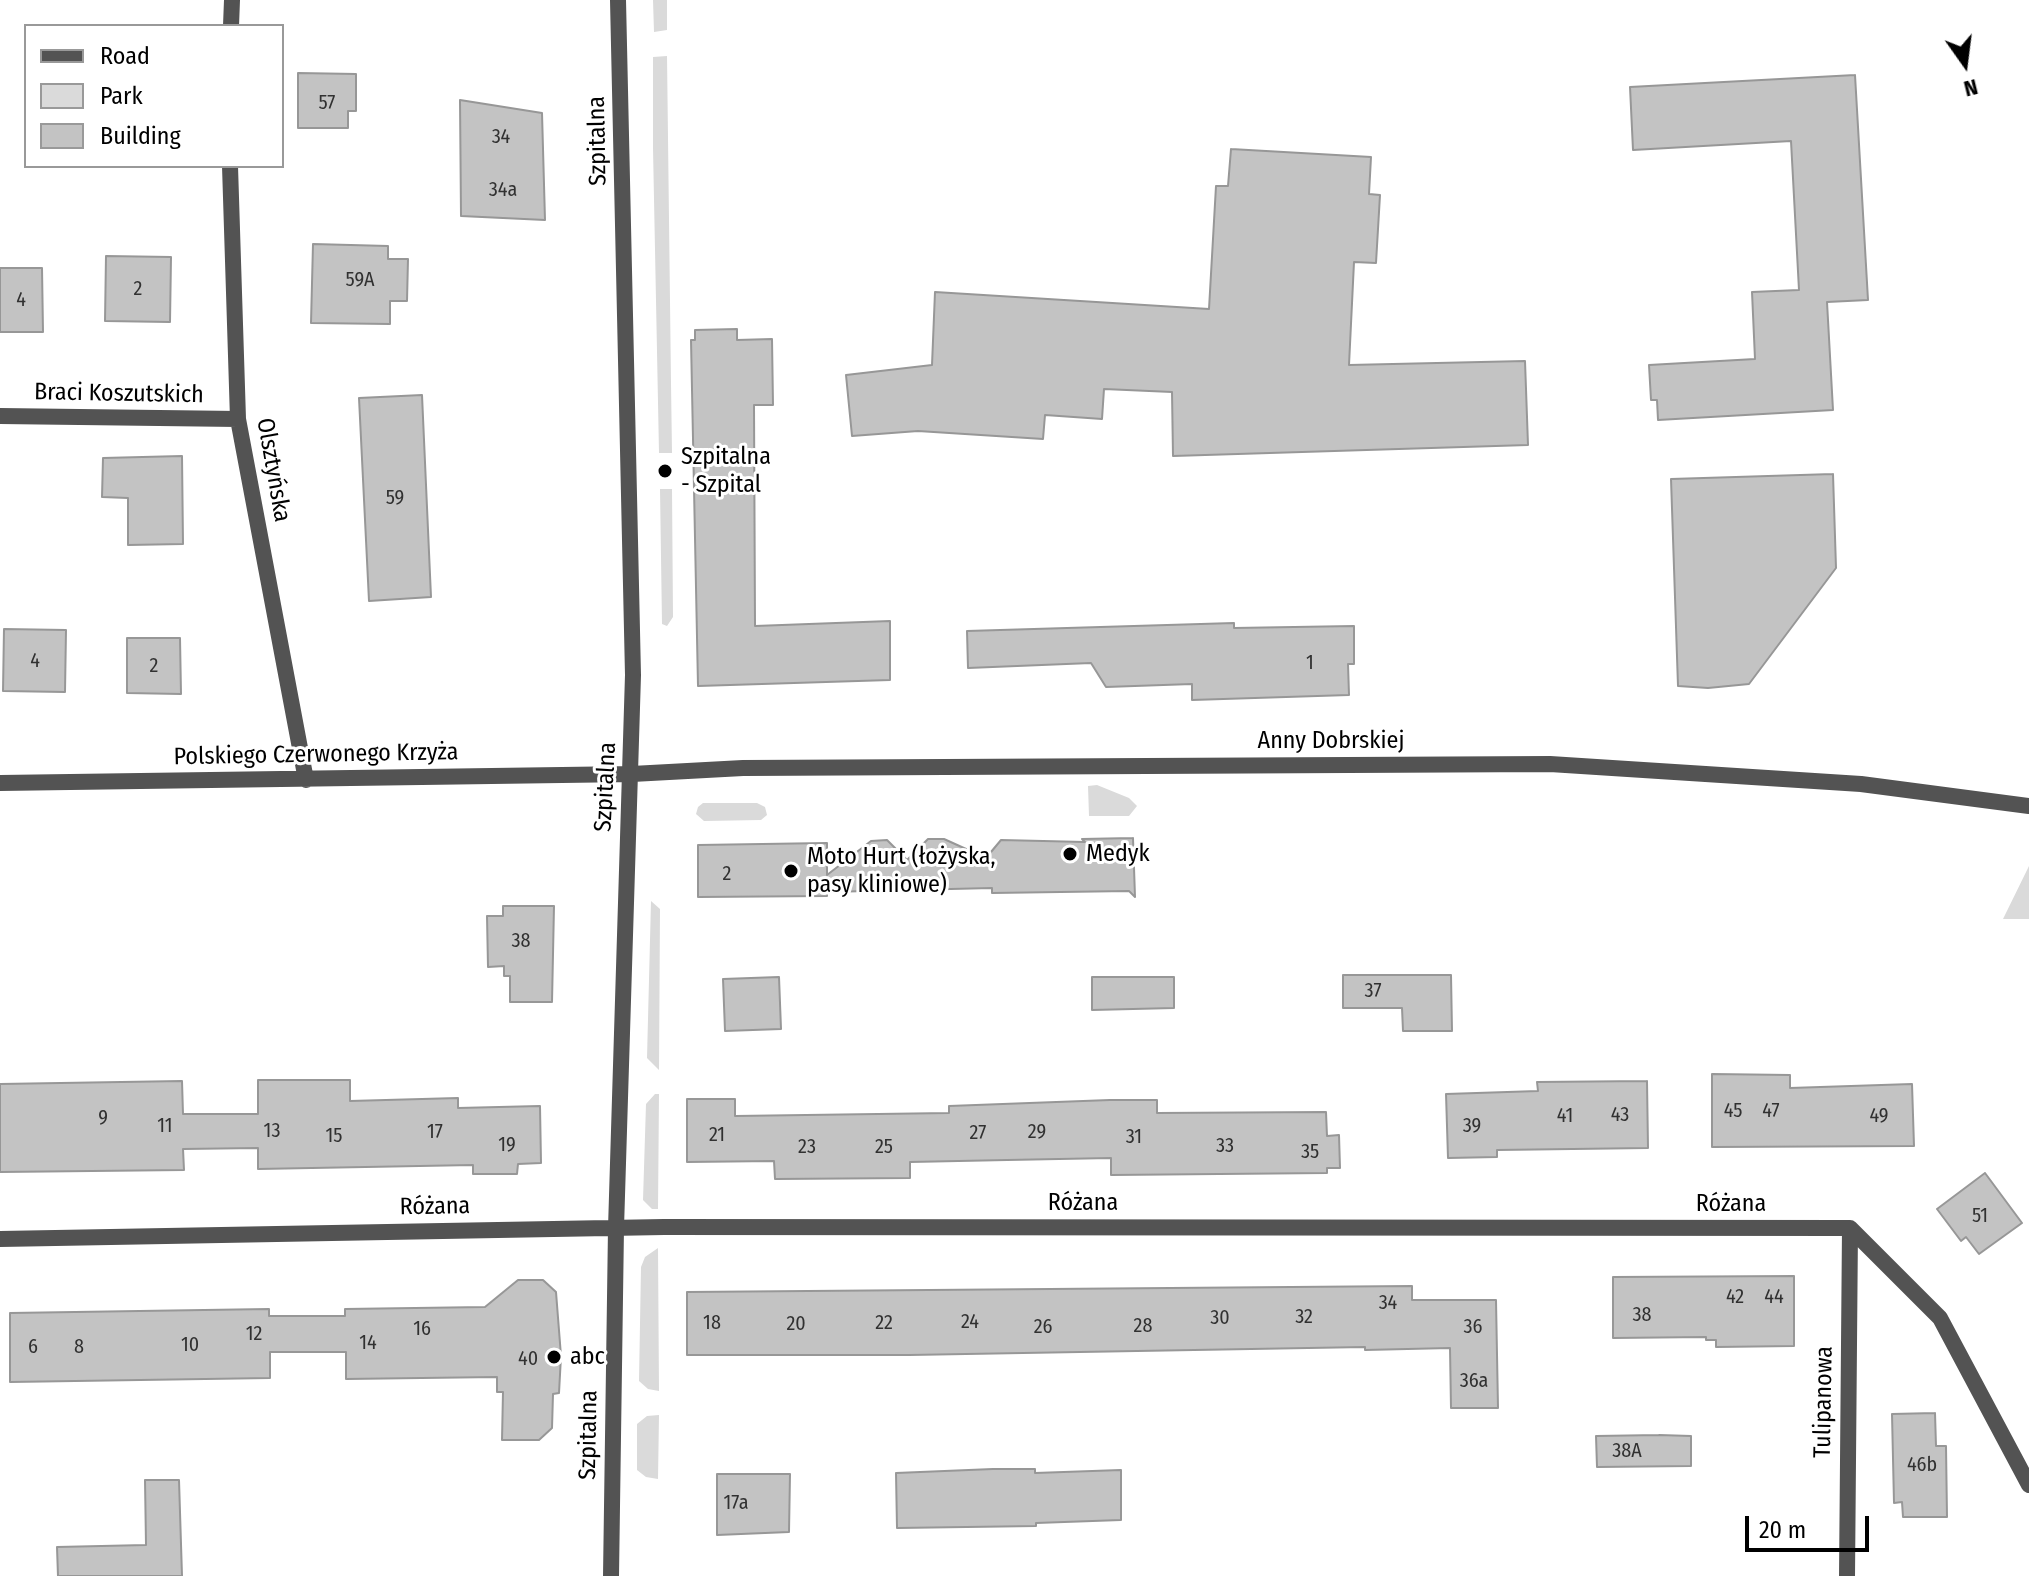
<!DOCTYPE html>
<meta charset="utf-8">
<style>
body{margin:0}
#map{position:relative;width:2029px;height:1576px;overflow:hidden;background:#fff;font-family:"Fira Sans Condensed",sans-serif}
canvas{display:block}
.legend{position:absolute;left:24px;top:24px;width:260px;height:144px;box-sizing:border-box;background:#fff;border:2px solid #999;margin:0;padding:10px 14px;list-style:none;font-size:24px;color:#000}
.legend li{display:flex;align-items:center;gap:16px;height:40px}
.legend b{width:40px;border:2px solid #999}
.north{position:absolute;left:1925px;top:24px;width:80px;height:80px;-webkit-text-stroke:6px #fff;paint-order:stroke;rotate:166deg;font-size:22px;font-weight:700;line-height:32px;text-align:center;color:#000}
.north::after{content:'';display:block;margin:auto;width:28px;height:36px;background:#000;clip-path:polygon(50% 0,100% 100%,50% 72%,0 100%)}
.scale{position:absolute;left:1745px;top:1516px;width:124px;height:36px;box-sizing:border-box;border:4px solid #000;border-top:0;padding-left:10px;font-size:24px;line-height:28px;white-space:nowrap;color:#000;-webkit-text-stroke:6px #fff;paint-order:stroke}
</style>
<div id="map">
<canvas width="2029" height="1576"></canvas>
<ul class="legend">
<li><b style="height:10px;background:#535353"></b>Road</li>
<li><b style="height:22px;background:#dadada"></b>Park</li>
<li><b style="height:22px;background:#c3c3c3"></b>Building</li>
</ul>
<div class="north">N</div>
<div class="scale">20 m</div>
</div>
<script>
const g = document.querySelector('canvas').getContext('2d');
g.lineJoin = 'round';
function fillPath(path, color) {
  g.fillStyle = color;
  g.fill(path, 'evenodd');
}
function shape(rows) {
  const path = new Path2D();
  for (const r of rows) {
    path.moveTo(r[0], r[1]);
    for (let i = 2; i < r.length; i += 2) path.lineTo(r[i], r[i + 1]);
  }
  return path;
}
function trace(path, color, width, dash) {
  g.strokeStyle = color;
  g.lineWidth = width;
  g.lineCap = dash ? 'butt' : 'round';
  g.setLineDash(dash || []);
  g.stroke(path);
}
function drawText(font, color, halo, rows, align = 'center') {
  g.font = font + ' "Fira Sans Condensed",sans-serif';
  g.lineWidth = 6;
  g.setLineDash([]);
  g.textBaseline = 'middle';
  g.strokeStyle = halo;
  g.fillStyle = color;
  for (const [text, x, y, turn = 0] of rows) {
    g.save();
    g.translate(x, y);
    g.rotate((+turn || 0) * Math.PI / 180);
    g.textAlign = isNaN(turn) ? turn : align;
    if (halo) g.strokeText(text, 0, 0);
    g.fillText(text, 0, 0);
    g.restore();
  }
}
fillPath(shape([
 [653,0,667,0,667,30,654,32],
 [667,56,671,383,672,453,659,453,653,148,653,57],
 [660,489,672,489,673,617,667,626,662,624],
 [1097,785,1129,798,1137,806,1129,816,1089,816,1088,786],
 [703,803,757,803,765,807,767,815,761,820,704,821,696,814,698,807],
 [2029,866,2029,919,2003,919],
 [651,901,660,909,659,1070,647,1058],
 [655,1094,659,1094,658,1209,652,1209,643,1200,646,1104],
 [658,1248,659,1391,648,1389,639,1381,641,1267,645,1257],
 [659,1415,658,1479,646,1477,637,1470,637,1424,647,1416]
]), '#dadada');
const building = shape([
 [298,73,356,74,356,111,348,111,348,128,298,128,298,73],
 [1855,75,1868,300,1827,302,1833,410,1658,420,1657,400,1651,400,1649,365,1755,359,1752,292,1799,290,1791,141,1633,150,1630,87,1855,75],
 [460,100,542,113,545,220,461,216,460,100],
 [1231,149,1371,157,1369,194,1380,195,1376,263,1354,262,1349,365,1525,361,1528,445,1173,456,1172,392,1104,389,1102,419,1045,415,1043,439,918,431,852,436,846,375,932,365,935,292,1209,309,1216,186,1228,186,1231,149],
 [313,244,388,246,388,259,408,259,407,301,390,301,390,324,311,323,313,244],
 [106,256,171,257,170,322,105,321,106,256],
 [0,268,42,268,43,332,0,332,0,268],
 [737,329,737,340,772,339,773,405,754,405,755,626,890,621,890,680,698,686,691,340,695,340,695,330,737,329],
 [422,395,431,597,369,601,359,398,422,395],
 [182,456,183,544,128,545,128,498,102,497,103,458,182,456],
 [1833,474,1836,568,1749,684,1708,688,1678,686,1671,479,1833,474],
 [1234,623,1234,628,1354,626,1354,664,1348,664,1349,695,1192,700,1192,684,1106,687,1091,663,968,668,967,631,1234,623],
 [4,629,66,630,65,692,3,691,4,629],
 [127,638,180,638,181,694,127,693,127,638],
 [1133,838,1135,897,1129,891,992,893,992,888,827,892,827,896,698,897,698,845,827,843,827,875,871,841,887,840,907,860,928,839,944,839,986,858,1001,840,1085,842,1082,839,1133,838],
 [503,906,554,906,552,1002,510,1002,510,976,504,976,504,966,488,967,487,916,503,916,503,906],
 [1343,975,1451,975,1452,1031,1403,1031,1402,1008,1343,1008,1343,975],
 [779,977,781,1029,725,1031,723,979,779,977],
 [1092,977,1174,977,1174,1008,1092,1010,1092,977],
 [1712,1074,1790,1075,1790,1088,1912,1084,1914,1146,1712,1147,1712,1074],
 [258,1080,350,1080,350,1101,458,1098,458,1108,540,1106,541,1163,518,1164,517,1174,473,1174,473,1165,258,1169,258,1148,183,1149,184,1170,0,1172,0,1084,182,1081,183,1114,258,1114,258,1080],
 [1647,1081,1648,1148,1497,1150,1497,1157,1448,1158,1446,1094,1538,1091,1537,1082,1647,1081],
 [687,1099,735,1099,735,1116,949,1113,949,1106,1110,1100,1157,1100,1157,1113,1326,1112,1327,1136,1339,1135,1340,1168,1327,1168,1327,1173,1111,1175,1111,1158,1007,1160,910,1162,910,1178,775,1179,774,1161,687,1162,687,1099],
 [1985,1173,2022,1223,1979,1254,1966,1237,1961,1241,1937,1209,1985,1173],
 [1794,1276,1794,1346,1716,1347,1716,1340,1706,1340,1706,1337,1613,1338,1613,1277,1794,1276],
 [518,1280,543,1280,556,1292,561,1356,559,1393,553,1394,552,1428,539,1440,502,1440,503,1392,497,1392,497,1377,346,1379,346,1352,270,1352,270,1378,10,1382,10,1313,269,1309,269,1316,345,1316,345,1309,485,1307,518,1280],
 [1412,1286,1412,1300,1496,1300,1498,1408,1451,1408,1450,1348,1365,1350,1365,1347,909,1355,687,1355,687,1292,1412,1286],
 [1935,1413,1936,1446,1946,1446,1947,1517,1903,1517,1902,1502,1894,1503,1892,1414,1935,1413],
 [1659,1435,1691,1436,1691,1466,1597,1467,1596,1436,1659,1435],
 [993,1469,1035,1469,1035,1473,1121,1470,1121,1520,1036,1523,1036,1526,897,1528,896,1473,993,1469],
 [717,1474,790,1474,789,1532,717,1535,717,1474],
 [145,1480,179,1480,182,1576,58,1576,57,1547,146,1545,145,1480]
]);
fillPath(building, '#c3c3c3');
trace(building, '#979797', 2);
trace(shape([
 [231,26,232,0],
 [230,166,238,419,306,780],
 [0,416,238,419],
 [0,783,632,774,743,768,1550,764,1861,784,2029,806],
 [0,1239,664,1227,1850,1228,1940,1318,2029,1485],
 [611,1576,616,1228,633,675,618,0],
 [1847,1576,1850,1228]
]), '#535353', 16);
for (const [x, y, r, color] of [
 [665,471,8,"#000"],
 [1070,854,8,"#000"],
 [791,871,8,"#000"],
 [554,1357,8,"#000"]
]) {
  const dot = new Path2D();
  dot.arc(x, y, r, 0, 2 * Math.PI);
  g.fillStyle = color;
  g.fill(dot);
  trace(dot, '#fff', 3);
}
drawText('20px', '#313131', null, [
 ["57",327,103],
 ["34",501,137],
 ["34a",503,190],
 ["59A",360,280],
 ["2",138,289],
 ["4",21,300],
 ["59",395,498],
 ["4",35,661],
 ["1",1310,663],
 ["2",154,666],
 ["2",727,874],
 ["38",521,941],
 ["37",1373,991],
 ["45",1733,1111],
 ["47",1771,1111],
 ["43",1620,1115],
 ["41",1565,1116],
 ["49",1879,1116],
 ["9",103,1118],
 ["11",165,1126],
 ["39",1472,1126],
 ["13",272,1131],
 ["17",435,1132],
 ["29",1037,1132],
 ["27",978,1133],
 ["21",717,1135],
 ["15",334,1136],
 ["31",1134,1137],
 ["19",507,1145],
 ["33",1225,1146],
 ["23",807,1147],
 ["25",884,1147],
 ["35",1310,1152],
 ["51",1980,1216],
 ["42",1735,1297],
 ["44",1774,1297],
 ["34",1388,1303],
 ["38",1642,1315],
 ["32",1304,1317],
 ["30",1220,1318],
 ["24",970,1322],
 ["18",712,1323],
 ["22",884,1323],
 ["20",796,1324],
 ["28",1143,1326],
 ["26",1043,1327],
 ["36",1473,1327],
 ["16",422,1329],
 ["12",254,1334],
 ["14",368,1343],
 ["10",190,1345],
 ["6",33,1347],
 ["8",79,1347],
 ["40",528,1359],
 ["36a",1474,1381],
 ["38A",1627,1451],
 ["46b",1922,1465],
 ["17a",736,1503]
]);
drawText('24px', '#000', '#fff', [
 ["Szpitalna",598,141,-91],
 ["Braci Koszutskich",119,394,1],
 ["Olsztyńska",273,470,80],
 ["Anny Dobrskiej",1331,741],
 ["Polskiego Czerwonego Krzyża",316,755,-1],
 ["Szpitalna",606,787,-87],
 ["Różana",1083,1203],
 ["Różana",1731,1204],
 ["Różana",435,1207,-1],
 ["Tulipanowa",1824,1402,-89],
 ["Szpitalna",589,1435,-89]
]);
drawText('24px', '#000', '#fff', [
 ["Szpitalna",681,457],
 ["- Szpital",681,485],
 ["Medyk",1086,854],
 ["Moto Hurt (łożyska,",807,857],
 ["pasy kliniowe)",807,885],
 ["abc",570,1357]
], 'left');
</script>
